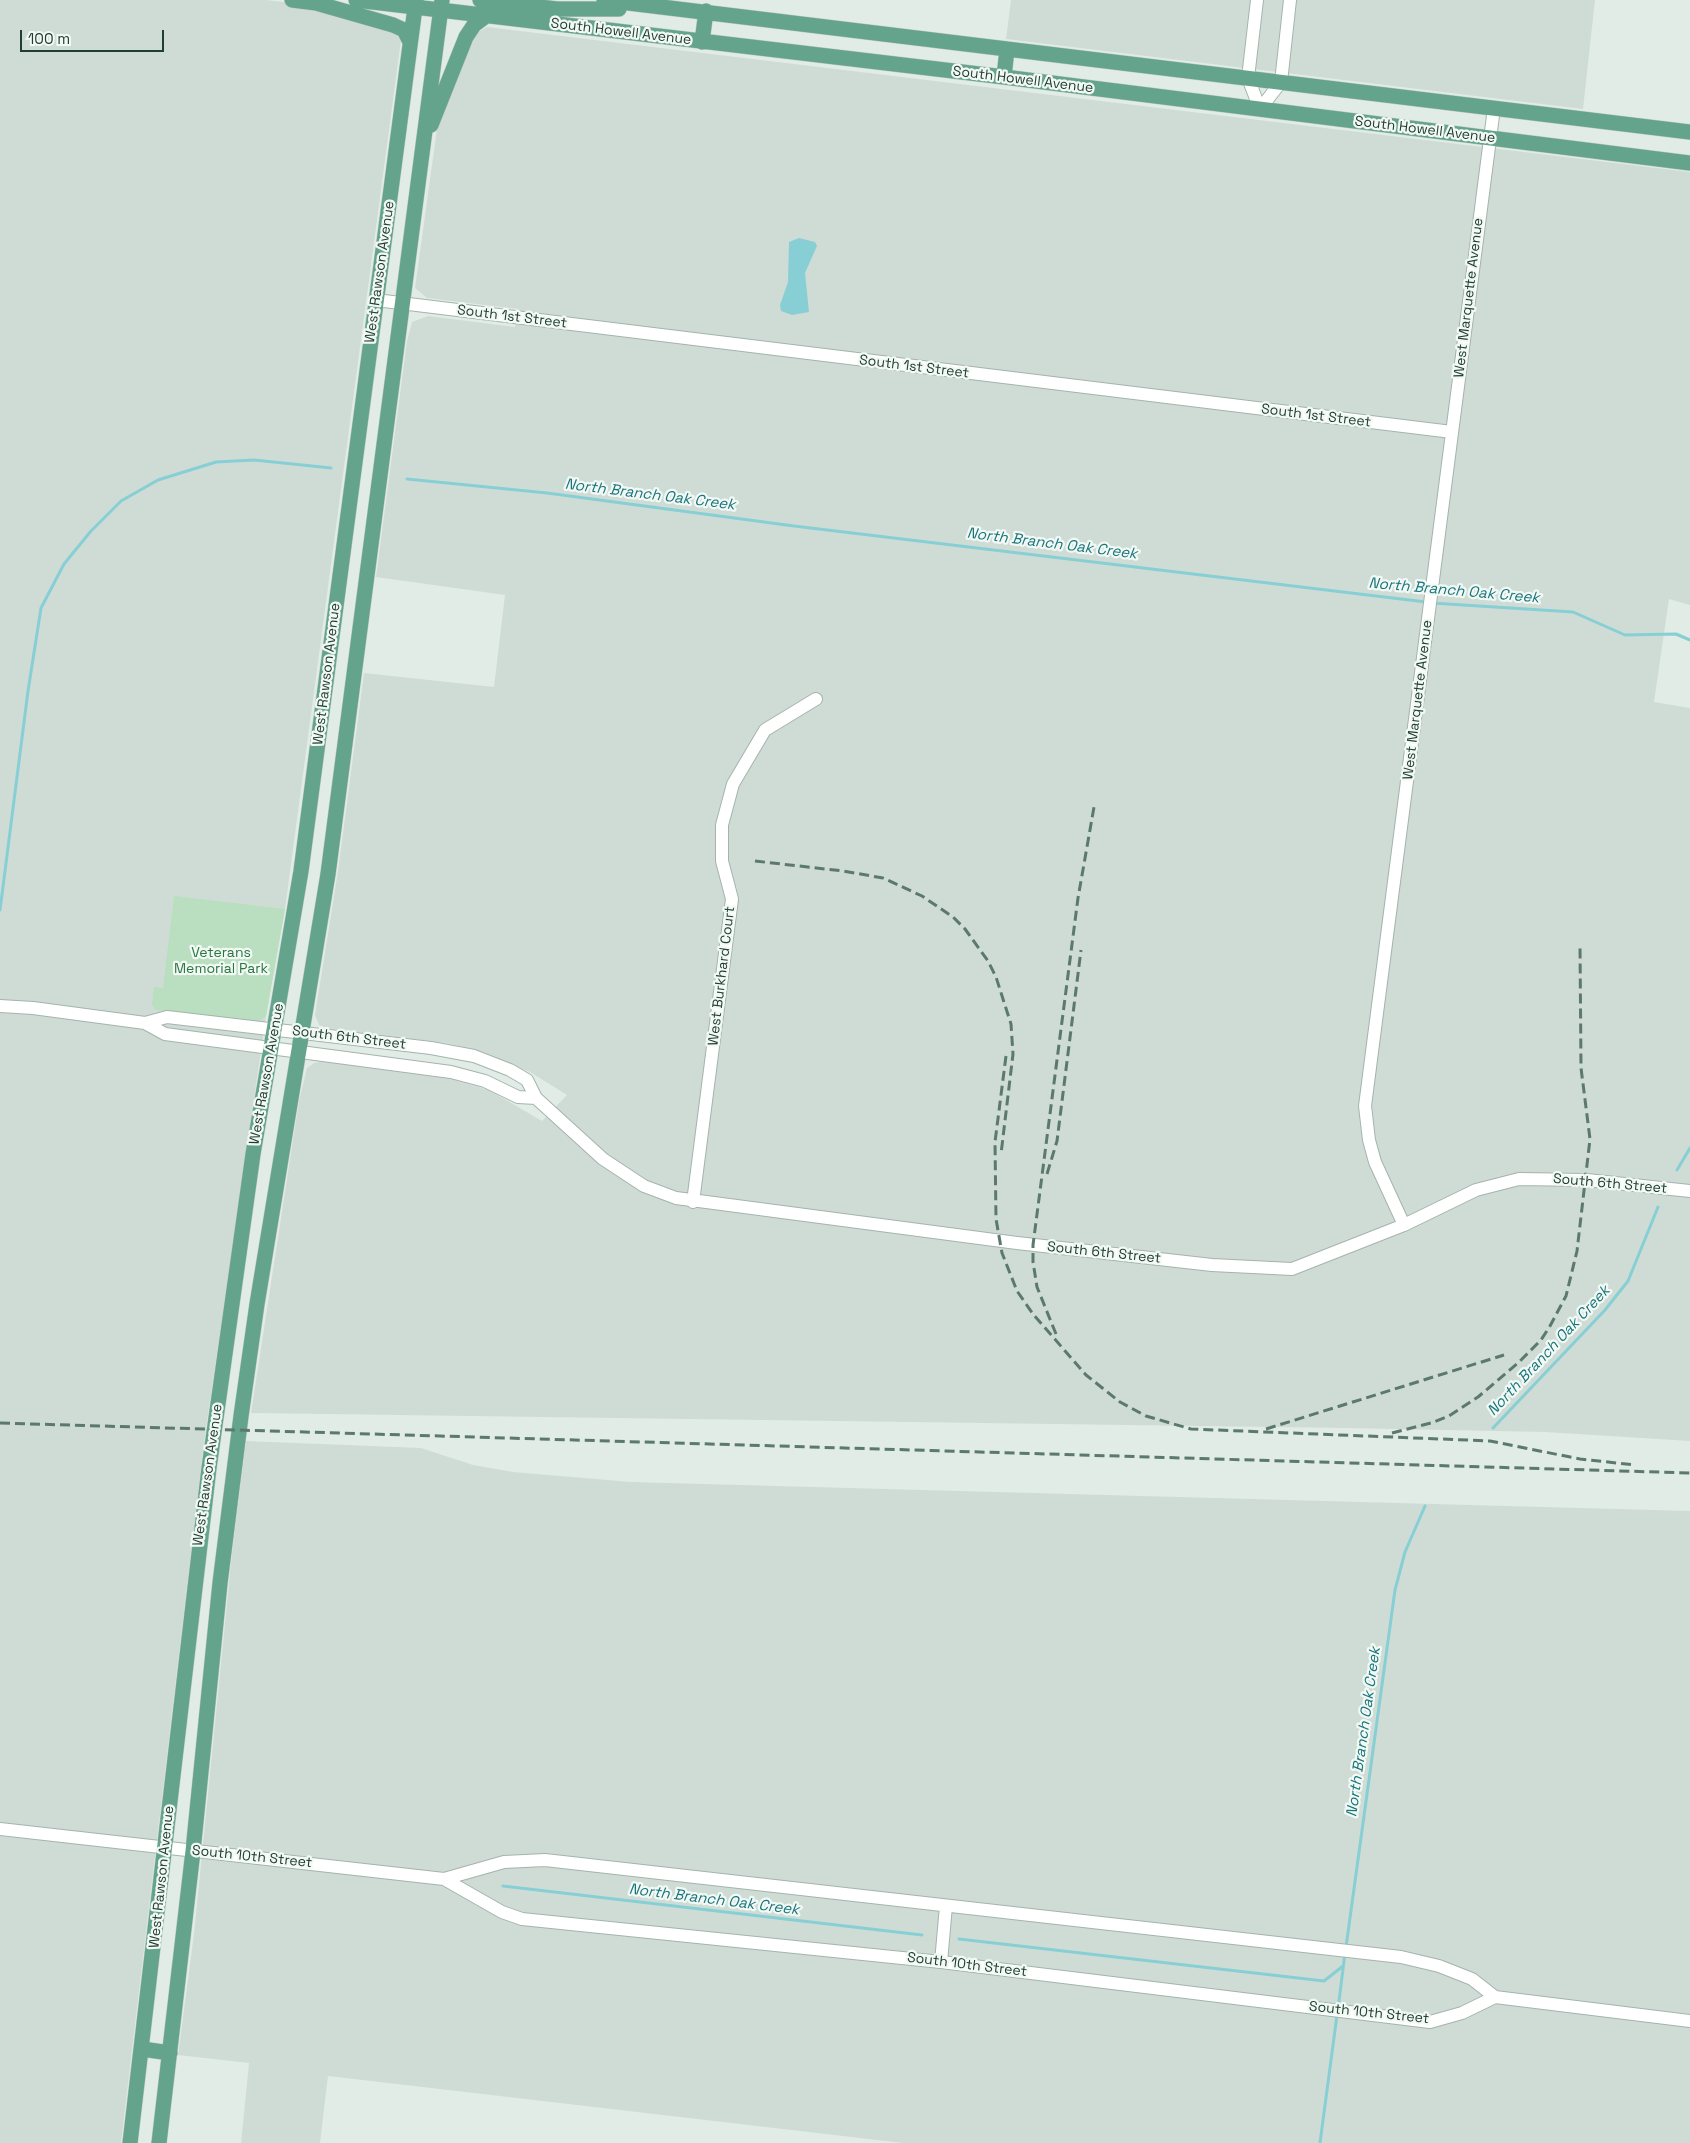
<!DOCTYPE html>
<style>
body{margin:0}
#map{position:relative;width:1690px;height:2143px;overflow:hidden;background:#e1ece6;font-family:"Space Grotesk",sans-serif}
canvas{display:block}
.scale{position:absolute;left:20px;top:30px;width:144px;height:22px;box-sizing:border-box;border:2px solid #213e33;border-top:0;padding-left:6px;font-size:15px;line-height:18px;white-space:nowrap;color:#213e33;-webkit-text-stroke:4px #f2f9f5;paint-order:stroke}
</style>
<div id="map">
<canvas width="1690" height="2143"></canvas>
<div class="scale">100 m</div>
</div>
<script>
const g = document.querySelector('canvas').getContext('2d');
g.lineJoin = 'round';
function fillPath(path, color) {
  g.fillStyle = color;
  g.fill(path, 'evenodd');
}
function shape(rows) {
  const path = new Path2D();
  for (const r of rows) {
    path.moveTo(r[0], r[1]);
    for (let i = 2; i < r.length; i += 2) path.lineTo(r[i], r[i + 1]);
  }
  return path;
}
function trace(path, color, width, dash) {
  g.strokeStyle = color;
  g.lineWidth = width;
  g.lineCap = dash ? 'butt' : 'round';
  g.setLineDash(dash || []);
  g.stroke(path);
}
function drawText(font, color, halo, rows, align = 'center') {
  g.font = font + ' "Space Grotesk",sans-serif';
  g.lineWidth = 4.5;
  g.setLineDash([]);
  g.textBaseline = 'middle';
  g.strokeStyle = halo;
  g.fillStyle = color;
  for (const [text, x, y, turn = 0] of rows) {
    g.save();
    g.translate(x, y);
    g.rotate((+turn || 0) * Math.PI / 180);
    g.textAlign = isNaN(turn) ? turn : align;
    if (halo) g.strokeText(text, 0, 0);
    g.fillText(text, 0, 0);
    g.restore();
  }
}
fillPath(shape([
 [0,0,266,0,309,5,396,31,401,40,285,909,266,1016,204,1442,121,2143,0,2143],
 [1011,0,1595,0,1583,109,1006,39],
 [487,27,1690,172,1690,605,1669,599,1654,702,1690,708,1690,1441,1545,1432,1346,1428,251,1413,299,1101,307,1068,314,1063,324,1061,447,1078,489,1090,542,1121,567,1095,530,1072,472,1049,446,1043,330,1029,319,1025,315,1015,338,871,364,673,494,687,505,595,376,577,407,341,412,322,428,316,515,327,518,309,427,298,415,288,437,129,474,35],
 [246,1441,421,1448,473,1465,513,1472,631,1482,1690,1511,1690,2143,903,2143,328,2076,320,2143,241,2143,249,2063,178,2055,194,1934,232,1553]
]), '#cfdcd5');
fillPath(shape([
 [174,896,285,909,266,1016,259,1021,156,1010,152,1005,154,987,163,988]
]), '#b9dec0');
fillPath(shape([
 [799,238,815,242,817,246,805,273,809,312,792,315,781,311,780,305,788,282,789,242]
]), '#87cfd4');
trace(shape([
 [407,479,547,493,794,526,1426,602],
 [1432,603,1573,612,1625,635,1676,634,1690,640],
 [0,910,28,691,41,608,64,564,91,531,121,501,158,480,216,462,254,460,331,468],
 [1677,1170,1690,1148],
 [1493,1428,1605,1310,1628,1281,1658,1207],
 [503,1886,922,1935],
 [959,1939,1324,1981,1343,1966],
 [1346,1947,1395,1590,1405,1552,1425,1506],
 [1338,2009,1345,1953],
 [1320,2143,1337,2015]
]), '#87cfd4', 3);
const minor = shape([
 [1257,0,1248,78,1260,109],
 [1260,109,1281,82,1290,0],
 [376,300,1452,432],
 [0,1006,33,1008,145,1023,165,1034,451,1072,485,1081,518,1097,536,1098],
 [145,1023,167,1017,431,1048,474,1056,510,1070,527,1080,536,1098,603,1159,644,1186,676,1198,1017,1243,1212,1265,1292,1269,1404,1225,1476,1190,1519,1179,1587,1180,1690,1191],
 [693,1202,732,899,722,861,722,825,733,784,765,730,816,699],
 [1404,1225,1375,1162,1369,1140,1365,1106,1494,108],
 [0,1829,444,1879,504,1862,545,1860,1401,1957,1439,1966,1472,1979,1495,1997,1690,2021],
 [444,1879,502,1912,522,1919,941,1962,1430,2022,1462,2013,1495,1997],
 [941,1962,946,1906]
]);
const major = shape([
 [292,0,316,3,393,25,404,30,410,42],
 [356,0,1004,77,1690,163],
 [480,0,557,9,619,9],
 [604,0,1690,132],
 [702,42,706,11],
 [1004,77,1007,49],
 [431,125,466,37,474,25,486,16],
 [142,2049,170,2053],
 [130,2143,209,1468,253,1154,301,871,416,0],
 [159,2143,193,1851,220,1583,241,1416,257,1304,328,874,442,0]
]);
trace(minor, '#a4b4ad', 14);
trace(major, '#c1c9c6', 16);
trace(minor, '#fff', 12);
trace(major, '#64a48d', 15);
trace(shape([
 [755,861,843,871,883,878,922,896,953,917,965,929,988,961,996,977,1011,1024,1013,1054,1001,1154],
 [1006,1056,995,1142,996,1219,1002,1253,1017,1291,1033,1314,1086,1375,1120,1402,1146,1416,1191,1429,1490,1441,1580,1459,1635,1465],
 [1047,1174,1057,1141,1081,950],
 [1056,1334,1037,1287,1033,1262,1033,1245,1078,898,1094,807],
 [0,1423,1690,1473],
 [1266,1429,1504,1355],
 [1392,1433,1431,1423,1449,1416,1478,1397,1519,1362,1541,1340,1550,1326,1566,1296,1577,1251,1590,1139,1581,1068,1580,945]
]), '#5b796e', 3, [10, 5]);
drawText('14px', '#213e33', '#f2f9f5', [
 ["South Howell Avenue",621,32,7],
 ["South Howell Avenue",1023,80,7],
 ["South Howell Avenue",1425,130,7],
 ["West Rawson Avenue",380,272,-82],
 ["West Marquette Avenue",1469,298,-83],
 ["South 1st Street",512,317,7],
 ["South 1st Street",914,367,7],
 ["South 1st Street",1316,416,7],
 ["West Rawson Avenue",327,674,-83],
 ["West Marquette Avenue",1418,700,-83],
 ["West Burkhard Court",722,976,-83],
 ["South 6th Street",349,1038,7],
 ["West Rawson Avenue",267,1074,-80],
 ["South 6th Street",1610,1184,5],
 ["South 6th Street",1104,1253,6],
 ["West Rawson Avenue",208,1475,-82],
 ["South 10th Street",252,1857,6],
 ["West Rawson Avenue",162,1877,-84],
 ["South 10th Street",967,1965,7],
 ["South 10th Street",1369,2013,6]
]);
drawText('14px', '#29763f', '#f2f9f5', [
 ["Veterans",221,953],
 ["Memorial Park",221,969]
]);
drawText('italic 15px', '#19757c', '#f2f9f5', [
 ["North Branch Oak Creek",650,495,7],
 ["North Branch Oak Creek",1052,544,7],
 ["North Branch Oak Creek",1454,591,5],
 ["North Branch Oak Creek",1549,1351,-47],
 ["North Branch Oak Creek",1364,1732,-82],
 ["North Branch Oak Creek",714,1900,7]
]);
</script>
